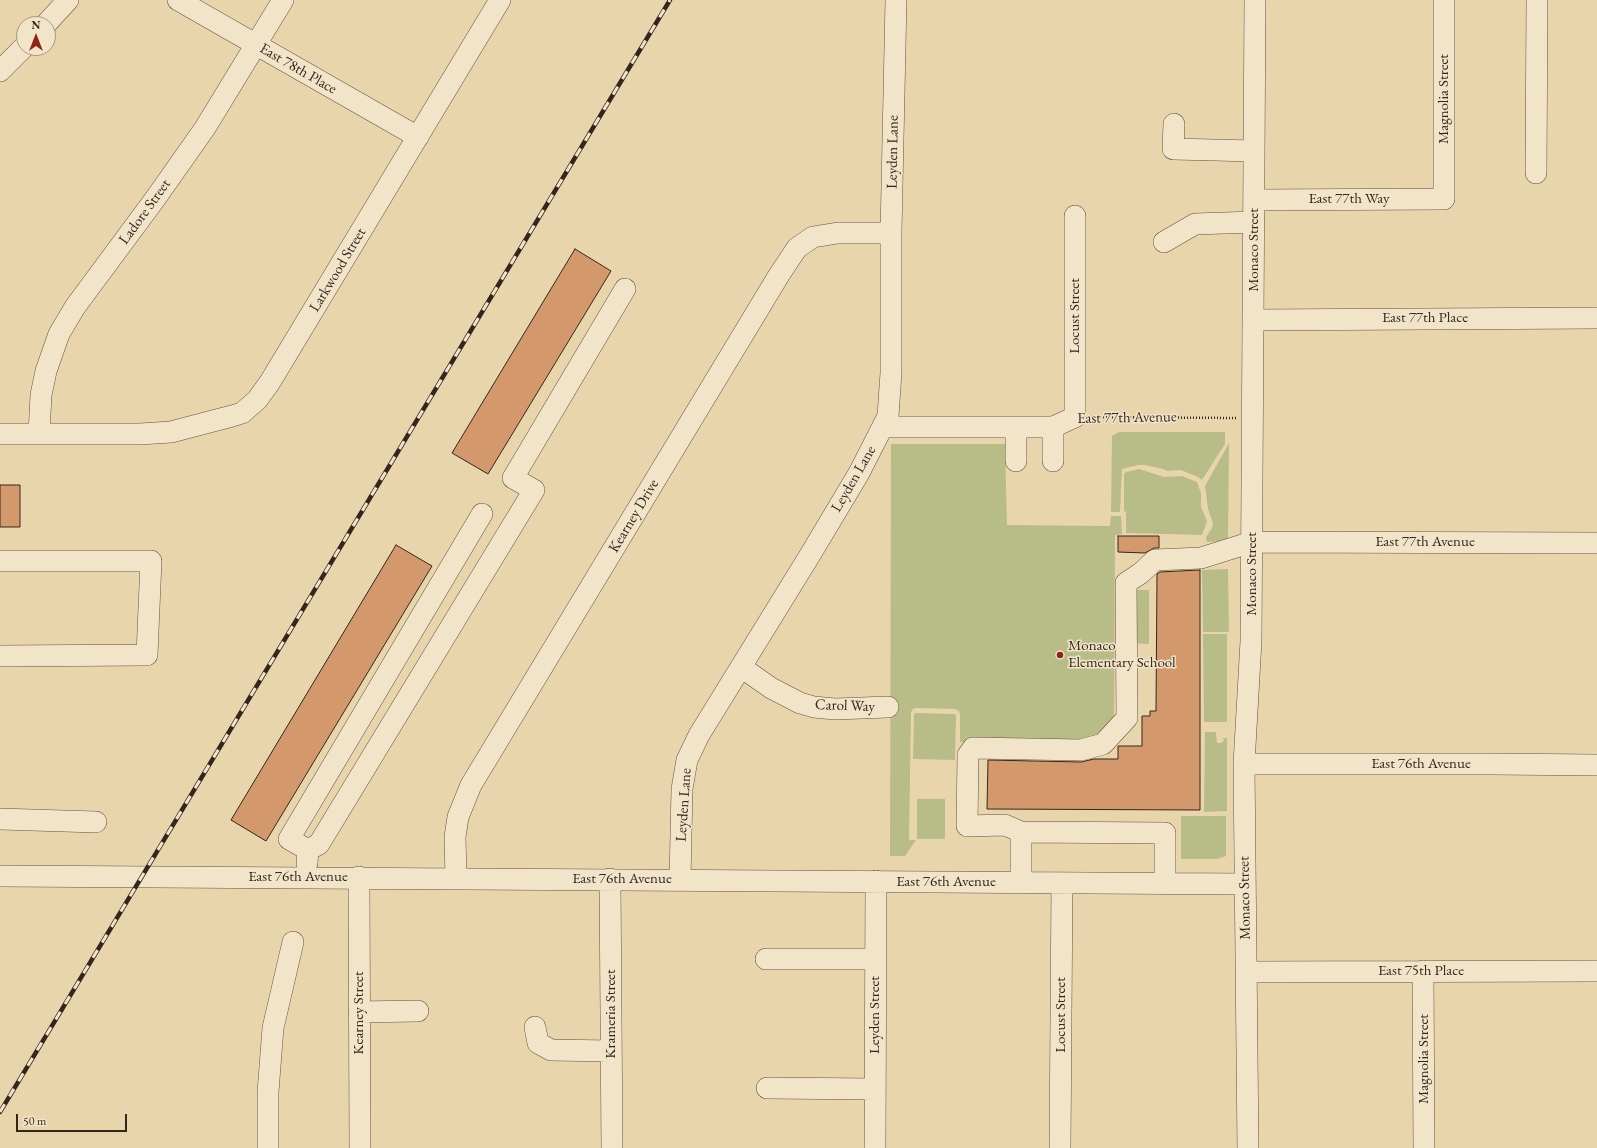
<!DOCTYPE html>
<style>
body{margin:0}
#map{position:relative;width:1597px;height:1148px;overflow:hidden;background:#e9d5ac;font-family:"EB Garamond",serif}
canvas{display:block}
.north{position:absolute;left:16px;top:16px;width:40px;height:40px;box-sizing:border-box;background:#f1e4c9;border:1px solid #a59884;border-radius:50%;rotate:0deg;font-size:11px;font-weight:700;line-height:16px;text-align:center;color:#34261d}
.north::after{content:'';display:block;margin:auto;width:14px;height:18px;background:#8f2418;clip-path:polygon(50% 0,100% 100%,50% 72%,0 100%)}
.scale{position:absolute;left:16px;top:1114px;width:111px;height:18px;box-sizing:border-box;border:2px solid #34261d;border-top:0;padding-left:5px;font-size:12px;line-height:14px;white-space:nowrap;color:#34261d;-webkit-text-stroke:3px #f1e4c9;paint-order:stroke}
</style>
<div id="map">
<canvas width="1597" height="1148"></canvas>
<div class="north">N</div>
<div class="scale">50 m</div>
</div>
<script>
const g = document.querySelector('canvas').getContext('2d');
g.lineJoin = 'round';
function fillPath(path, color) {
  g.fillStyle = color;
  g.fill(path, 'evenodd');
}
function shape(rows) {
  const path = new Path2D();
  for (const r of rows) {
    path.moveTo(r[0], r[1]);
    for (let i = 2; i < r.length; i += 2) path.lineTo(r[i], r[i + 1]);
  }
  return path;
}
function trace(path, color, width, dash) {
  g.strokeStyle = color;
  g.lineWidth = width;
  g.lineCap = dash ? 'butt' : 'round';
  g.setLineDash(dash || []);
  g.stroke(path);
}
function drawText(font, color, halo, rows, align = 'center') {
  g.font = font + ' "EB Garamond",serif';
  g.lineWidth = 3;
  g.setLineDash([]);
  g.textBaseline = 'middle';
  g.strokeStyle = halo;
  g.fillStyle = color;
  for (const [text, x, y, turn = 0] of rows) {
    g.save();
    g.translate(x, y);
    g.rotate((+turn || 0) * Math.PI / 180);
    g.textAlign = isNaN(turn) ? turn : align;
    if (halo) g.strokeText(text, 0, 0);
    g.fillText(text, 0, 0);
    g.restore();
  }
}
fillPath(shape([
 [1119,432,1225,432,1225,444,1202,480,1198,477,1181,470,1167,471,1163,469,1145,465,1138,465,1122,469,1120,512,1111,512,1112,436],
 [1229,443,1228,541,1207,542,1206,537,1212,528,1213,523,1208,509,1205,486],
 [891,444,1005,444,1007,525,1110,526,1111,516,1121,516,1122,534,1115,535,1114,722,1101,738,1074,747,960,742,960,715,959,711,955,709,916,708,913,709,911,712,909,840,916,840,905,856,890,856],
 [1139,469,1164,477,1182,476,1197,482,1201,493,1201,507,1207,521,1202,535,1126,533,1126,512,1124,511,1124,474,1126,472],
 [1228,569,1229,632,1203,632,1202,570],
 [1130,590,1149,590,1149,644,1130,643],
 [1203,634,1227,634,1227,722,1204,722],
 [916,713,954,714,956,715,955,760,913,759,914,714],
 [1205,732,1216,732,1217,743,1221,743,1224,741,1223,738,1227,738,1227,811,1204,812],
 [917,799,945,799,945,839,917,839],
 [1181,816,1226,816,1226,856,1217,859,1181,859]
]), '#b8bd88');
const building = shape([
 [575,249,611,271,488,474,452,453,575,249],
 [0,485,20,485,20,527,0,527,0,485],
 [1118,536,1159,536,1159,548,1154,548,1145,553,1118,552,1118,536],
 [396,545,432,566,266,841,231,820,396,545],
 [1200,570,1200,810,987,809,988,760,1081,762,1094,759,1118,759,1118,746,1142,746,1142,716,1150,716,1150,711,1156,711,1157,574,1160,572,1200,570]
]);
fillPath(building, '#d3996d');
trace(building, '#34261d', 1);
const minor = shape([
 [178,0,418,137],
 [46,24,68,0],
 [0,71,24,47],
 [1174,124,1173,149,1254,151],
 [1536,173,1537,0],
 [1254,200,1444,199,1444,0],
 [1164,242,1195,224,1254,222],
 [1253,320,1597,318],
 [883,427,1053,427,1075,417,1075,216],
 [1016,427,1016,461],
 [1053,427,1053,461],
 [0,434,140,434,171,432,232,416,242,413,257,400,270,382,500,0],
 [39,434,41,395,46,371,59,334,75,307,155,199,205,128,283,0],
 [0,561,151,561,147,655,0,656],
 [741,667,771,688,800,703,814,707,835,709,888,707],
 [1244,764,1492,764,1597,765],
 [0,819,96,822],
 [1021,832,1005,825,967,826,968,755,973,748,1081,750,1103,744,1127,718,1126,583,1141,573,1155,560,1201,558,1252,542,1597,543],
 [308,850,319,844,534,490,513,478,625,289],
 [307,863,308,850,289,839,482,514],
 [0,876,1245,884],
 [359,877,360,1148],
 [456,878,455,837,458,817,471,785,779,275,797,248,813,237,838,233,891,233],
 [610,879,612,1148],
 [680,880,682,789,687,760,699,735,810,555,859,473,888,416,891,373,891,233,896,0],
 [1021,882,1021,832,1165,833,1165,884],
 [766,959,875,959],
 [1423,971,1424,1148],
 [1246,972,1597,971],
 [359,1012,418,1011],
 [535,1027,538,1043,551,1050,611,1051],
 [767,1088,875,1089],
 [268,1148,268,1092,273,1028,293,942],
 [875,1148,876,881],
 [1060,1148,1062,883],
 [1248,1148,1244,764,1251,641,1255,0]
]);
trace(minor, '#615241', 22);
trace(shape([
 [1091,417,1236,418]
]), '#34261d', 2.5, [1, 2]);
trace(minor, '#f1e4c9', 21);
const rail = shape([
 [0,1112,670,0]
]);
trace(rail, '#34261d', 4.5);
trace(rail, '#f1e4c9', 3, [9]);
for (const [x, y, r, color] of [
 [1060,655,4,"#8f2418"]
]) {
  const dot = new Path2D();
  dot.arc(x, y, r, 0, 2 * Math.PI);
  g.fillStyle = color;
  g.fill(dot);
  trace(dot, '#f1e4c9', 1.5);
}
drawText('15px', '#34261d', '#f1e4c9', [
 ["East 78th Place",298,69,30],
 ["Magnolia Street",1444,99,-90],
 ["Leyden Lane",893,152,-89],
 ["East 77th Way",1349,199],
 ["Ladore Street",145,212,-54],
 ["Monaco Street",1254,250,-90],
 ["Larkwood Street",338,270,-59],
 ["Locust Street",1075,316,-90],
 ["East 77th Place",1425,318],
 ["East 77th Avenue",1127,418,-1],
 ["Leyden Lane",854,479,-60],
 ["Kearney Drive",634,516,-59],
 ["East 77th Avenue",1425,542],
 ["Monaco Street",1252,574,-90],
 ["Carol Way",845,706,2],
 ["East 76th Avenue",1421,764],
 ["Leyden Lane",684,805,-86],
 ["East 76th Avenue",298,877],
 ["East 76th Avenue",622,879],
 ["East 76th Avenue",946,882],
 ["Monaco Street",1245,898,-91],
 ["East 75th Place",1421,971],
 ["Kearney Street",359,1013,-90],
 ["Krameria Street",611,1014,-90],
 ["Leyden Street",875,1015,-90],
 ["Locust Street",1061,1015,-90],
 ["Magnolia Street",1424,1059,-90]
]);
drawText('15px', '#34261d', '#f1e4c9', [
 ["Monaco",1068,646],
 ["Elementary School",1068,663]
], 'left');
</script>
